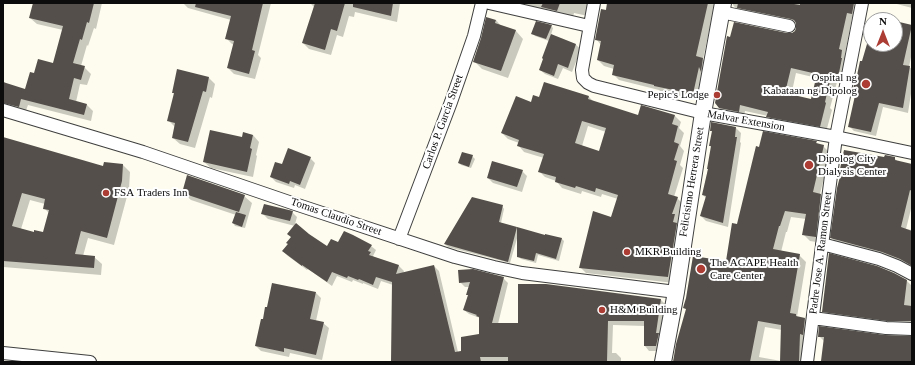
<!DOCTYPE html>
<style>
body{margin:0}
#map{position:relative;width:915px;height:365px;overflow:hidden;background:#fdfcee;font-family:"Times New Roman",serif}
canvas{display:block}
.frame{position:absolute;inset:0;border:4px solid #0c0c0c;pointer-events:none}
.north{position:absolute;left:863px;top:12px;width:40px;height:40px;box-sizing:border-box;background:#fff;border:1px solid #9e9e9e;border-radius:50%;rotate:0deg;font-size:11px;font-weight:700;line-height:16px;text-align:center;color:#0c0c0c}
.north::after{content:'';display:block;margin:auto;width:14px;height:18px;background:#ac3d35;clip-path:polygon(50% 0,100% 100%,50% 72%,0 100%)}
</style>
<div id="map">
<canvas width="915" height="365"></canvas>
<div class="frame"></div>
<div class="north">N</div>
</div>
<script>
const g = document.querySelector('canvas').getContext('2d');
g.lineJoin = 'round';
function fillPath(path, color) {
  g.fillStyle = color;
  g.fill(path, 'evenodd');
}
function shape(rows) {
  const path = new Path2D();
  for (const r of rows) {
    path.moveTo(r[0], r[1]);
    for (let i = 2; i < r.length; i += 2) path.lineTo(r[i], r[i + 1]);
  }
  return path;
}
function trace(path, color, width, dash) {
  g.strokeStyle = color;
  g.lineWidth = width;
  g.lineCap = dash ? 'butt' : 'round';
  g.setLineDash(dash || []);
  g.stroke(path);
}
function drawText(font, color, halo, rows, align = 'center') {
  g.font = font + ' "Times New Roman",serif';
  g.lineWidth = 4;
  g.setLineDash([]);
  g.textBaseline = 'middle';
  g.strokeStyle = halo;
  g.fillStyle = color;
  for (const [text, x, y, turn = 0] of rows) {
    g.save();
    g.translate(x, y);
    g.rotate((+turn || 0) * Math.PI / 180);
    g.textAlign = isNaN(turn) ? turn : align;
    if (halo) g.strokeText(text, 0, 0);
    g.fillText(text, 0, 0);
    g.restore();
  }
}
fillPath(shape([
 [34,3,102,3,96,29,94,28,88,46,87,45,81,66,84,67,91,74,87,85,80,84,76,102,87,105,93,111,91,121,28,105,25,113,3,107,3,81,8,85,26,91,35,75,53,64,63,30,37,24,30,18],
 [183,3,271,3,258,55,261,58,255,79,234,74,228,68,234,45,232,44,226,38,231,20,188,8],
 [311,3,400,3,397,22,355,12,354,17,349,16,343,37,337,35,331,55,309,49,303,43,315,8,311,4],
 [520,3,591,3,588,16,574,13,573,17,523,6],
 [608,3,721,3,718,14,713,13,703,59,709,65,698,100,661,92,659,90,619,80,613,74,614,69,604,66,598,60,601,45,596,39],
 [733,3,861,3,858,19,852,18,845,54,848,57,844,84,837,82,830,108,832,110,826,132,773,122,768,116,745,111,744,117,726,114,719,108,791,34,795,32,797,24,739,12,733,5],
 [796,73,817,78,811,100,791,96],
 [893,3,912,3,912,8],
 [874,17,886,20,873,20],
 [496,20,501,26,516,31,523,39,508,78,482,69,474,61],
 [895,22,912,26,912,52,909,67,912,69,912,87,908,113,883,107,876,136,854,131,849,126,857,92,854,90,863,63,871,28,871,44,895,44],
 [551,26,553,28,551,35,576,45,581,49,572,72,563,68,558,79,545,74,540,70,549,41,535,36,533,33],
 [209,78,215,84,212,98,210,97,195,148,180,144,173,138,175,127,169,121,175,94,173,93],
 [545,83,589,97,594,102,639,116,675,116,681,122,679,128,684,133,680,146,684,151,680,165,683,168,674,197,677,198,683,204,678,219,681,221,674,283,586,273,580,267,611,218,618,199,602,194,601,197,582,191,581,194,562,188,556,181,545,177,539,171,544,158,524,152,518,145,519,143,508,139,502,133,532,104,540,99],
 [588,126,606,132,600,152,582,146],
 [736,128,741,133,740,142,741,143,728,227,706,221,701,216,706,198,703,195,712,148,710,146,713,132,711,131],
 [244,133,253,135,259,142,256,155,257,156,253,177,211,168,204,162,242,138],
 [3,138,104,167,123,165,130,172,129,189,114,245,88,238,83,256,94,257,102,264,101,275,3,267],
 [30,200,45,204,44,208,49,213,44,234,35,233,21,229],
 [816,142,819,145,823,146,830,153,820,194,828,202,822,243,810,241,803,234,806,219,791,217,787,232,786,232,781,252,799,255,806,262,797,317,805,319,812,326,806,360,800,360,800,362,673,362,687,310,685,308,727,262,738,225],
 [765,327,782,330,781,361,759,357],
 [472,156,475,159,471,168,461,165,459,163],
 [310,158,315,163,305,189,295,185,294,188,276,182,271,177,282,165],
 [894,158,912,175,912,205,906,229,912,230,912,267,887,256,836,243,832,238,885,159],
 [522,171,527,176,522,192,493,183,488,178],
 [183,193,244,196,252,203,245,228,235,226,233,223,236,215,191,200],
 [502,206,504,209,501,223,546,236,561,238,564,241,559,261,538,255,536,263,521,259,518,256,518,235,510,263,448,247,445,244],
 [292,212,297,217,295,224,327,248,338,244,371,246,376,250,373,256,375,258,399,266,404,271,403,274,434,266,439,271,458,352,462,352,480,335,480,318,469,314,464,310,469,296,468,295,470,287,465,287,460,282,503,278,508,283,498,324,519,324,547,285,661,300,666,305,661,351,649,351,645,346,645,326,613,325,612,353,616,353,621,358,621,362,392,362,393,285,381,281,378,289,363,283,363,284,353,280,352,282,337,276,332,286,308,269,307,270,288,256,283,251,292,237,295,226,268,219,263,214],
 [907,281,912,286,911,307,912,307,912,327,829,318,823,311],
 [316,293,321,298,316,321,323,323,329,328,322,360,290,353,289,357,261,351,256,346],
 [820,328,912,362,824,362,822,360,824,341,819,336]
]), '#0003');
fillPath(shape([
 [33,3,94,3,89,23,87,22,82,40,80,39,73,63,85,66,81,80,74,78,69,99,87,104,84,115,21,99,19,107,3,103,3,82,25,89,30,72,34,73,38,59,53,63,63,26,29,18],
 [196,3,263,3,252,50,255,51,249,74,227,68,234,41,225,39,231,16,195,7],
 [315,3,345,3,337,31,331,29,325,50,302,43],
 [353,3,393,3,391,16,353,7],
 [543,3,560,3,557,11,541,7],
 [607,3,708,3,696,56,703,58,701,72,699,67,693,94,654,86,654,85,612,75,614,65,597,60,601,41,595,40,601,9,606,10],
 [738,3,788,3,800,5,800,3,854,3,852,14,847,13,839,49,842,50,841,58,842,58,838,78,831,77,825,102,826,103,820,127,766,117,768,112,740,105,739,112,719,108,715,103,727,36,730,37,734,22,787,33,792,33,795,31,796,28,796,23,794,20,791,19,737,8],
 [791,68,817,74,811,99,785,93],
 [486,17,496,20,495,23,516,30,501,71,473,62,481,38],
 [536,21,552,25,546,39,531,34],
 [895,21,912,25,903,65,910,66,903,108,879,103,871,132,848,127,856,91,853,90,855,79,856,80,860,61,862,61,867,44,883,44,895,47],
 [551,34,576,44,568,68,558,64,554,76,539,70,543,59,542,58],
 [177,69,209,77,206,92,203,91,188,142,172,138,175,123,167,121,174,93,172,93],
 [544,82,589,96,588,99,638,115,641,105,675,115,672,124,678,126,674,142,679,144,674,160,677,161,668,194,678,197,672,214,675,214,673,222,677,223,668,277,579,268,593,211,611,217,618,195,596,188,595,192,576,186,575,188,555,182,556,177,538,172,544,154,517,146,519,140,501,133,516,96,531,102,533,95,539,97],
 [582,121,606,128,599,151,575,143],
 [711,122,736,127,735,137,737,137,723,223,700,216,706,196,702,195,708,169,707,169,711,146,709,146,712,131,710,131],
 [210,130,242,137,243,132,253,135,250,148,252,149,247,172,203,162],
 [763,131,817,141,816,143,824,145,813,192,821,194,816,237,802,235,806,214,785,211,780,226,779,226,773,249,800,254,790,313,796,314,796,316,805,318,803,335,800,334,799,362,780,362,781,325,758,321,750,362,673,362,676,344,686,309,683,308,686,298,693,256,726,261,732,223,737,224,756,146,759,147],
 [3,137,103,166,104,162,123,164,122,181,107,238,81,231,75,254,95,256,94,268,3,261],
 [22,193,45,199,43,209,49,210,43,232,34,230,34,232,12,226],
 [288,148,311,157,300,185,290,181,289,184,270,177,275,162,282,164],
 [844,150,884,157,885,155,895,157,895,160,912,164,912,191,910,190,901,227,912,231,912,266,900,259,882,252,830,238,837,188,842,169,840,169],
 [462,152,473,155,469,167,458,163],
 [492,161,523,170,517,187,487,178],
 [187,175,245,195,239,212,182,193],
 [472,197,503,205,499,222,517,227,508,262,444,244],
 [264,204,293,211,290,221,261,214],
 [236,212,246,215,242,227,232,223],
 [296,223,309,234,327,246,331,239,338,242,344,231,353,235,372,245,368,251,371,252,369,255,399,265,396,274,434,265,455,352,461,351,461,337,479,334,479,317,476,316,477,315,463,310,468,295,466,295,470,282,459,283,458,270,473,269,504,277,492,323,518,323,518,284,546,284,661,299,656,333,659,333,656,346,644,346,644,321,608,321,607,362,508,362,508,357,480,357,481,362,391,362,392,282,376,277,373,285,359,279,358,280,348,276,347,278,332,272,327,282,302,265,302,266,282,251,288,244,286,243,291,237,287,234],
 [517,227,545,235,545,234,562,238,556,259,536,253,534,261,517,257],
 [829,253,877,266,894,273,907,280,904,305,912,306,912,321,887,321,822,312],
 [272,283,316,292,310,319,324,322,316,355,284,348,284,352,255,346,261,319,263,319,265,307,267,307],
 [819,326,885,335,912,336,912,362,835,362,821,361,824,337,818,337]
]), '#544f4a');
const minor = shape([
 [489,3,589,26],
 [594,3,582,70,583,78,588,83,594,86,703,113,836,137,912,153],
 [721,12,789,26],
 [3,110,143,152,295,204,455,257,494,267,522,273,676,292],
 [399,239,451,102,474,36,482,3],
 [822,244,879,259,897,266,912,274],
 [813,318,886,328,912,329],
 [3,353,90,362],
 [807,362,836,137,862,3]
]);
const tertiary = shape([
 [663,362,676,292,703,113,723,3]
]);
trace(minor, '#3f3f3f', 14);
trace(tertiary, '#3f3f3f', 18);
trace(minor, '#fff', 12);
trace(tertiary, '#fff', 16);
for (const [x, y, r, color] of [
 [866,84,5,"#ac3d35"],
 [717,95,4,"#ac3d35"],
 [809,165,5,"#ac3d35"],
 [106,193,4,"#ac3d35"],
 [627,252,4,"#ac3d35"],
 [701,269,5,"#ac3d35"],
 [602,310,4,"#ac3d35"]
]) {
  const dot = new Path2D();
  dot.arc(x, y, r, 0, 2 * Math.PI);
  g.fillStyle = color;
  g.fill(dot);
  trace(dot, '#fff', 1.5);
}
drawText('11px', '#0c0c0c', '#fff', [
 ["Ospital ng",857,78,"right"],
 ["Kabataan ng Dipolog",857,91,"right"],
 ["Pepic's Lodge",709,95,"right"],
 ["Dipolog City",818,159],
 ["Dialysis Center",818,172],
 ["FSA Traders Inn",114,193],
 ["MKR Building",635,252],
 ["The AGAPE Health",710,263],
 ["Care Center",710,276],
 ["H&M Building",610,310]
], 'left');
drawText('11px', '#0c0c0c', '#fff', [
 ["Malvar Extension",746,121,10],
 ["Carlos P. Garcia Street",443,122,-70],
 ["Felicisimo Herrera Street",692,182,-81],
 ["Tomas Claudio Street",336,217,19],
 ["Padre Jose A. Ramon Street",821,253,-83]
]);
</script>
